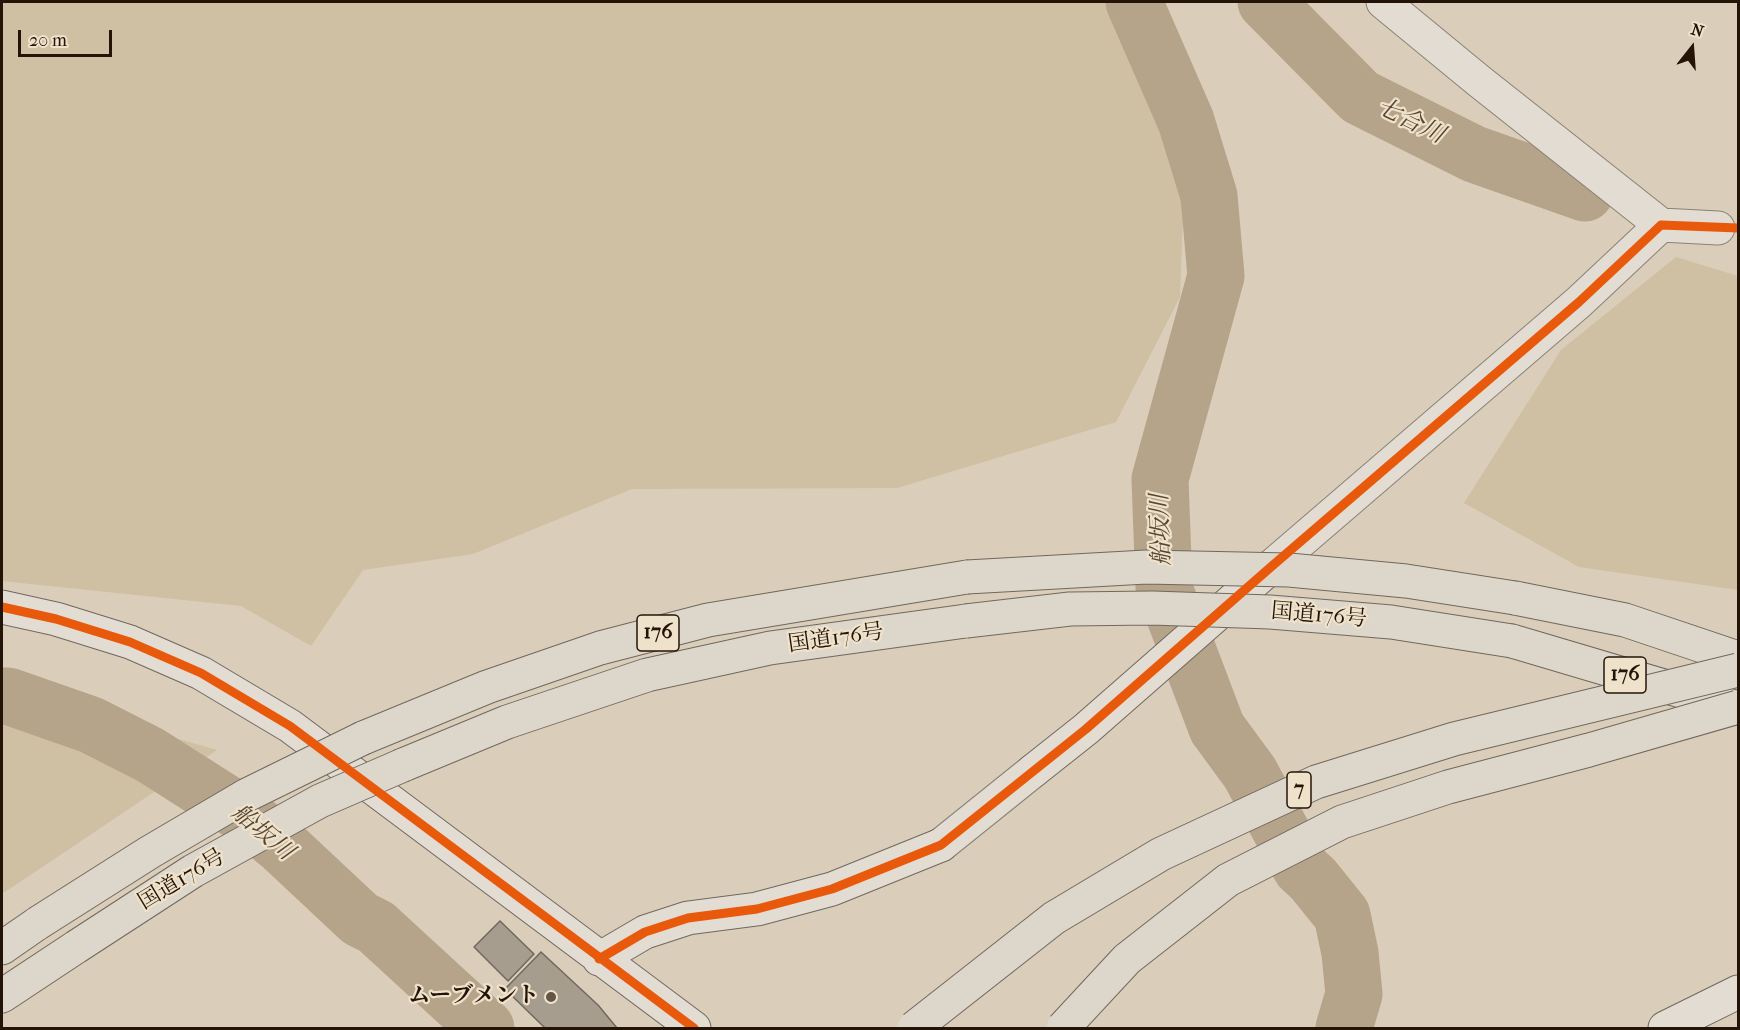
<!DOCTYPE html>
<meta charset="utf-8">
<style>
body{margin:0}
#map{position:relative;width:1740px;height:1030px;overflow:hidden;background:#daceba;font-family:"IM FELL French Canon",serif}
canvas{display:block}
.frame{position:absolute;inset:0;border:3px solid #241408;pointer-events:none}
.north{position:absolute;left:1662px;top:18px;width:60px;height:60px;-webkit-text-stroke:4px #efe2ca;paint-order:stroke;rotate:17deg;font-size:16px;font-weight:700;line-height:24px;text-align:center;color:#241408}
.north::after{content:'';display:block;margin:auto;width:21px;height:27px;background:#241408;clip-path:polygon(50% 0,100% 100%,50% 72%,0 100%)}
.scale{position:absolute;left:18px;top:30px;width:94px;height:27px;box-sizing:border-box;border:3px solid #241408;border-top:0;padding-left:8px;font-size:18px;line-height:21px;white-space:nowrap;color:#241408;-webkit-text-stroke:4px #efe2ca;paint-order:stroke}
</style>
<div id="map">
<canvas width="1740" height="1030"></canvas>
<div class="frame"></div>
<div class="north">N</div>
<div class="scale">20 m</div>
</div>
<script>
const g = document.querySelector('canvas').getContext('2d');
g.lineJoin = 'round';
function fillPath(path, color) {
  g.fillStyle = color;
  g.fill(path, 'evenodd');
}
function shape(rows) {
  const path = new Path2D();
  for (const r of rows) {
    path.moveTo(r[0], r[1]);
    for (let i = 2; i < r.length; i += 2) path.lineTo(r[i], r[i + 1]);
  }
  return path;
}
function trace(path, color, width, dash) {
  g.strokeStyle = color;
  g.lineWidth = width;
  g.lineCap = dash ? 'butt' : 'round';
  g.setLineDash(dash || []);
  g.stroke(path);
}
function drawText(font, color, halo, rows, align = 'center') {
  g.font = font + ' "IM FELL French Canon","Noto Serif JP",serif';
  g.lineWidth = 4.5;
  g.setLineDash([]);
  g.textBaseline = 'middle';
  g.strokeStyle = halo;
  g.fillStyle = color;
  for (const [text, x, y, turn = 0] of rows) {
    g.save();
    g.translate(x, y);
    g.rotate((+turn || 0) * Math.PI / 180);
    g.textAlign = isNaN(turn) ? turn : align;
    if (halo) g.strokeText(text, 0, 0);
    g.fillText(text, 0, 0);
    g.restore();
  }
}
fillPath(shape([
 [2,2,1118,2,1187,106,1180,297,1116,422,897,488,632,489,473,554,363,570,311,646,241,606,2,581],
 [1676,257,1738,276,1738,590,1579,567,1464,503,1561,350],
 [11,691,217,750,2,894,2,692]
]), '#cfbfa3');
trace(shape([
 [1134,2,1186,121,1209,196,1216,276,1160,479,1164,588,1217,728,1250,773,1301,868,1313,879,1342,915,1350,953,1354,994,1344,1028],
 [1266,2,1360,97,1474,154,1585,193],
 [2,696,8,696,91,725,150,755,246,816,281,845,360,919,376,927,486,1028]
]), '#b5a38a', 57);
const building = shape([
 [500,921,534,954,508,981,474,947,500,921],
 [541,952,598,1005,617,1028,545,1028,505,989,541,952]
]);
fillPath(building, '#a69d8f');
trace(building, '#71685d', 1.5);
const street = shape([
 [1383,2,1479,81,1661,225],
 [1272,566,1579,302,1661,225,1718,228],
 [941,845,1033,771]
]);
const secondary = shape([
 [2,607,56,619,130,642,201,673,290,726,694,1028],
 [1033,771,1086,729,1272,566],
 [599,959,645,932,688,918,757,909,832,889,941,845],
 [1665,1028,1738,992]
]);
const highway = shape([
 [1515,598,1625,620,1738,658],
 [1512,641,1738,708],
 [363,738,487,687,600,648,708,620,967,577],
 [403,765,507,722,647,675,770,648,966,621],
 [2,948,38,923],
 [2,996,76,947]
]);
trace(street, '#8a8275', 35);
trace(secondary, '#71685d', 35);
trace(highway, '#71685d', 35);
trace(street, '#e2dcd2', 33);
trace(secondary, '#e2dcd2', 33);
trace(highway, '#ddd6ca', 33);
const highwayBridge = shape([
 [967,577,1146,567,1289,570,1406,581,1515,598],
 [966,621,1070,609,1152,608,1270,612,1391,622,1512,641],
 [38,923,150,852,247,795,363,738],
 [76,947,193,871,320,801,403,765],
 [914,1028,1054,918,1161,854,1316,782,1454,739,1738,670],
 [1063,1028,1127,959,1228,880,1342,822,1448,787,1589,750,1738,707]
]);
trace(highwayBridge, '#71685d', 35, []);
trace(highwayBridge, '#ddd6ca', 33);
trace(shape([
 [2,607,56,619,130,642,201,673,290,726,694,1028],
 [599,959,645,932,688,918,757,909,832,889,941,845,1086,729,1272,566,1579,302,1661,225,1738,228]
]), '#e8590c', 9);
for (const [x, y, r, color] of [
 [551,997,6,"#645546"]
]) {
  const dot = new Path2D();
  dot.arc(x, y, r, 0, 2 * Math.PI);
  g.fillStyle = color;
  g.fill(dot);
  trace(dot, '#efe2ca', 2);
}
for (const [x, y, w] of [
 [658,633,42],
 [1625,675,42],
 [1299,790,24]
]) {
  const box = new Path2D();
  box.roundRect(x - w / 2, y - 18, w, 36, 4.5);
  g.fillStyle = '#efe2ca';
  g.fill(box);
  trace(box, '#241408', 1.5);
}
drawText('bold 21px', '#241408', null, [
 ["176",658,633],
 ["176",1625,675],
 ["7",1299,790]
]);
drawText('22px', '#241408', '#efe2ca', [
 ["国道176号",1319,616,5],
 ["国道176号",836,639,-8],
 ["国道176号",182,880,-31]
]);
drawText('bold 22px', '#241408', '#efe2ca', [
 ["ムーブメント",539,997]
], 'right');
drawText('italic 24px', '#584634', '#efe2ca', [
 ["七合川",1410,122,26],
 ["船坂川",1162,530,-92],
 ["船坂川",262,833,40]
]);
</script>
